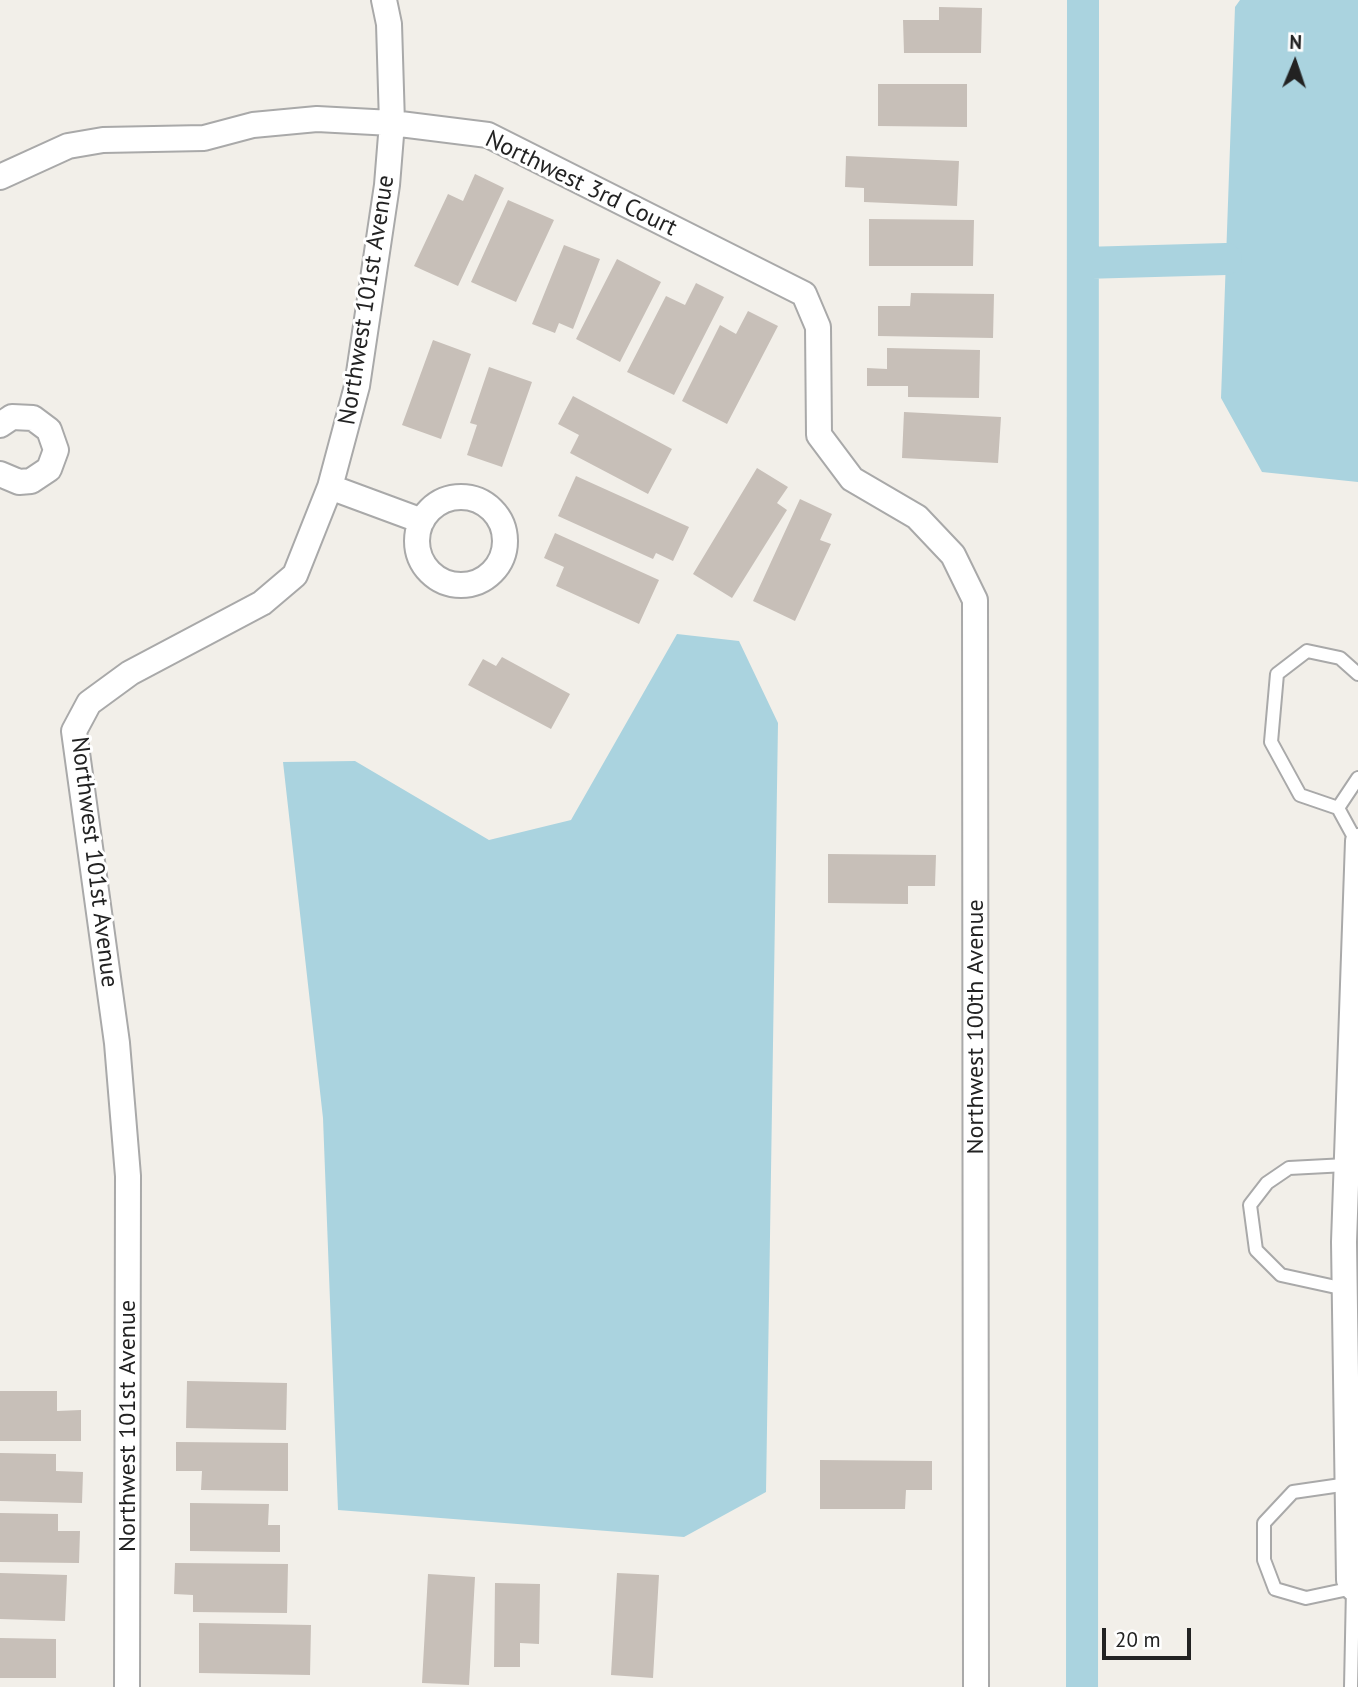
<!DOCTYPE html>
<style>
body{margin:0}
#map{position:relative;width:1358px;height:1687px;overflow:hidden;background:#f2efe9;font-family:"PT Sans",sans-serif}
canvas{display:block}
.north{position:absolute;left:1260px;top:28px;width:70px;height:70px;-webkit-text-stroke:5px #fff;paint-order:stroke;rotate:2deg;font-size:19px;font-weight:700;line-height:28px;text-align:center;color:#222}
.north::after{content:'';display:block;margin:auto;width:24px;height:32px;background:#222;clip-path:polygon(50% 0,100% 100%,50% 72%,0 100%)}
.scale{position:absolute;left:1102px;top:1628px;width:89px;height:32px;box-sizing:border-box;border:4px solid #222;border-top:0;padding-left:9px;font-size:21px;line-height:24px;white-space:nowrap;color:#222;-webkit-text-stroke:5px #fff;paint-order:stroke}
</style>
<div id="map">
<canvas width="1358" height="1687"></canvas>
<div class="north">N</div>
<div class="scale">20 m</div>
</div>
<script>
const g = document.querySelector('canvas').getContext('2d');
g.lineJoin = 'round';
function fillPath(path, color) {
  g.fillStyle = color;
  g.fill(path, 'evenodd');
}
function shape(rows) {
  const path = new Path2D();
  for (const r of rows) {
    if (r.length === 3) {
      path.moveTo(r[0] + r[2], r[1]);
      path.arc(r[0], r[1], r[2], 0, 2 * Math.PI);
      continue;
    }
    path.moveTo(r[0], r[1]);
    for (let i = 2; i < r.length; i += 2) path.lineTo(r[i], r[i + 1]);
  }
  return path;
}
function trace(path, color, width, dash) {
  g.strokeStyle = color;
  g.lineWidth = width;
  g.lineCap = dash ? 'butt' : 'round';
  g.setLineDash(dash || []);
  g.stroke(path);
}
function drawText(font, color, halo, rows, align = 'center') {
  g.font = font + ' "PT Sans",sans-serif';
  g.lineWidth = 6;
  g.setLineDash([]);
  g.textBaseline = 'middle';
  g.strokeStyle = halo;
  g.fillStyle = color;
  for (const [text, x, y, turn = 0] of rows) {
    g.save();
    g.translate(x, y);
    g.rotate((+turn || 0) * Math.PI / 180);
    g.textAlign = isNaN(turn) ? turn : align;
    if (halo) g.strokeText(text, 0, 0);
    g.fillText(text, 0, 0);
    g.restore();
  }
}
fillPath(shape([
 [1240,0,1358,0,1358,482,1262,472,1221,398,1235,7],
 [677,634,739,641,778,723,766,1492,684,1537,338,1510,323,1118,283,762,355,761,489,840,571,820]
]), '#aad3df');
trace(shape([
 [1083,263,1226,259],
 [1082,1687,1083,0]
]), '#aad3df', 32);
fillPath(shape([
 [939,7,982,8,981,53,904,53,903,20,939,20],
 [878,84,967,84,967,127,878,126],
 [846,156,959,161,957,206,864,202,864,188,845,187],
 [475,174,504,188,458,286,414,266,448,194,463,201],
 [508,200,554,220,516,302,471,282],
 [869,219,974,220,973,266,869,266],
 [564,245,600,259,573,329,559,323,555,333,532,324],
 [617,259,661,282,620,362,576,339],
 [696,283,724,297,674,395,627,372,666,296,685,305],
 [911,293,994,294,993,338,878,336,878,306,910,306],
 [748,311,778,326,727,424,682,401,720,325,736,334],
 [433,340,471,354,441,439,402,425],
 [887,348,980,350,979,398,908,397,908,386,867,386,867,368,887,369],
 [489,367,532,382,502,467,467,455,477,425,470,423],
 [573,396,672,449,648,494,570,453,579,435,558,424],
 [904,412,1001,417,998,463,902,458],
 [757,468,788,487,777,503,787,510,732,598,693,574],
 [576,476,689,527,673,561,656,553,653,559,558,516],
 [800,499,832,514,820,540,831,544,795,621,753,601],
 [555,533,659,580,639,624,556,586,564,567,544,558],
 [502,657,570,694,551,729,468,685,483,659,496,666],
 [828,854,936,855,935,886,908,886,908,904,828,903],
 [187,1381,287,1383,286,1430,186,1428],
 [0,1391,57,1391,57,1411,81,1410,81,1441,0,1441],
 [176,1442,288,1443,288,1491,201,1490,202,1471,176,1471],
 [0,1453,56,1454,56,1471,83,1472,82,1503,0,1501],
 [820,1460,932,1461,932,1490,906,1490,905,1509,820,1509],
 [190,1503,269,1504,268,1525,280,1525,280,1552,190,1551],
 [0,1513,58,1514,58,1531,80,1531,79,1563,0,1562],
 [175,1563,288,1564,287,1613,193,1612,193,1595,174,1594],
 [0,1573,67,1575,65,1621,0,1619],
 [617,1573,659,1575,653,1678,611,1675],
 [428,1574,475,1577,469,1685,422,1683],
 [495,1583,540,1584,539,1644,520,1643,520,1667,494,1667],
 [199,1623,311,1625,310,1675,199,1673],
 [0,1638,56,1639,56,1678,0,1678]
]), '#c7bfb8');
const lane = shape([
 [1338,808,1358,778],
 [1356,841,1338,808,1300,795,1271,742,1277,674,1307,651,1340,658,1358,674],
 [1345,1289,1281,1275,1256,1250,1250,1205,1267,1183,1289,1168,1346,1165],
 [1348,1484,1293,1492,1264,1523,1264,1560,1275,1589,1306,1598,1353,1588,1351,1687]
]);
const street = shape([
 [0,177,68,146,103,140,204,138,253,125,317,119,392,123,488,135,804,294,818,327,819,435,852,479,917,517,953,555,975,600,976,1687],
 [0,425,12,417,33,418,49,430,56,450,49,469,31,481,19,482,0,474],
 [330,487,422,521],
 [461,541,44],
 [1358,841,1344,1242,1349,1580,1353,1588,1358,1588],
 [127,1687,128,1176,117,1043,74,731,89,703,130,673,262,603,295,575,330,487,357,386,387,185,392,123,389,24,384,0]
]);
trace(lane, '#a9a9a9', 16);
trace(street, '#a9a9a9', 28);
trace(lane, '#fff', 12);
trace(street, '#fff', 24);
drawText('24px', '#222', '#fff', [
 ["Northwest 3rd Court",581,184,26],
 ["Northwest 101st Avenue",367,300,-81],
 ["Northwest 101st Avenue",94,862,83],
 ["Northwest 100th Avenue",976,1027,-90],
 ["Northwest 101st Avenue",128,1426,-90]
]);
</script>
